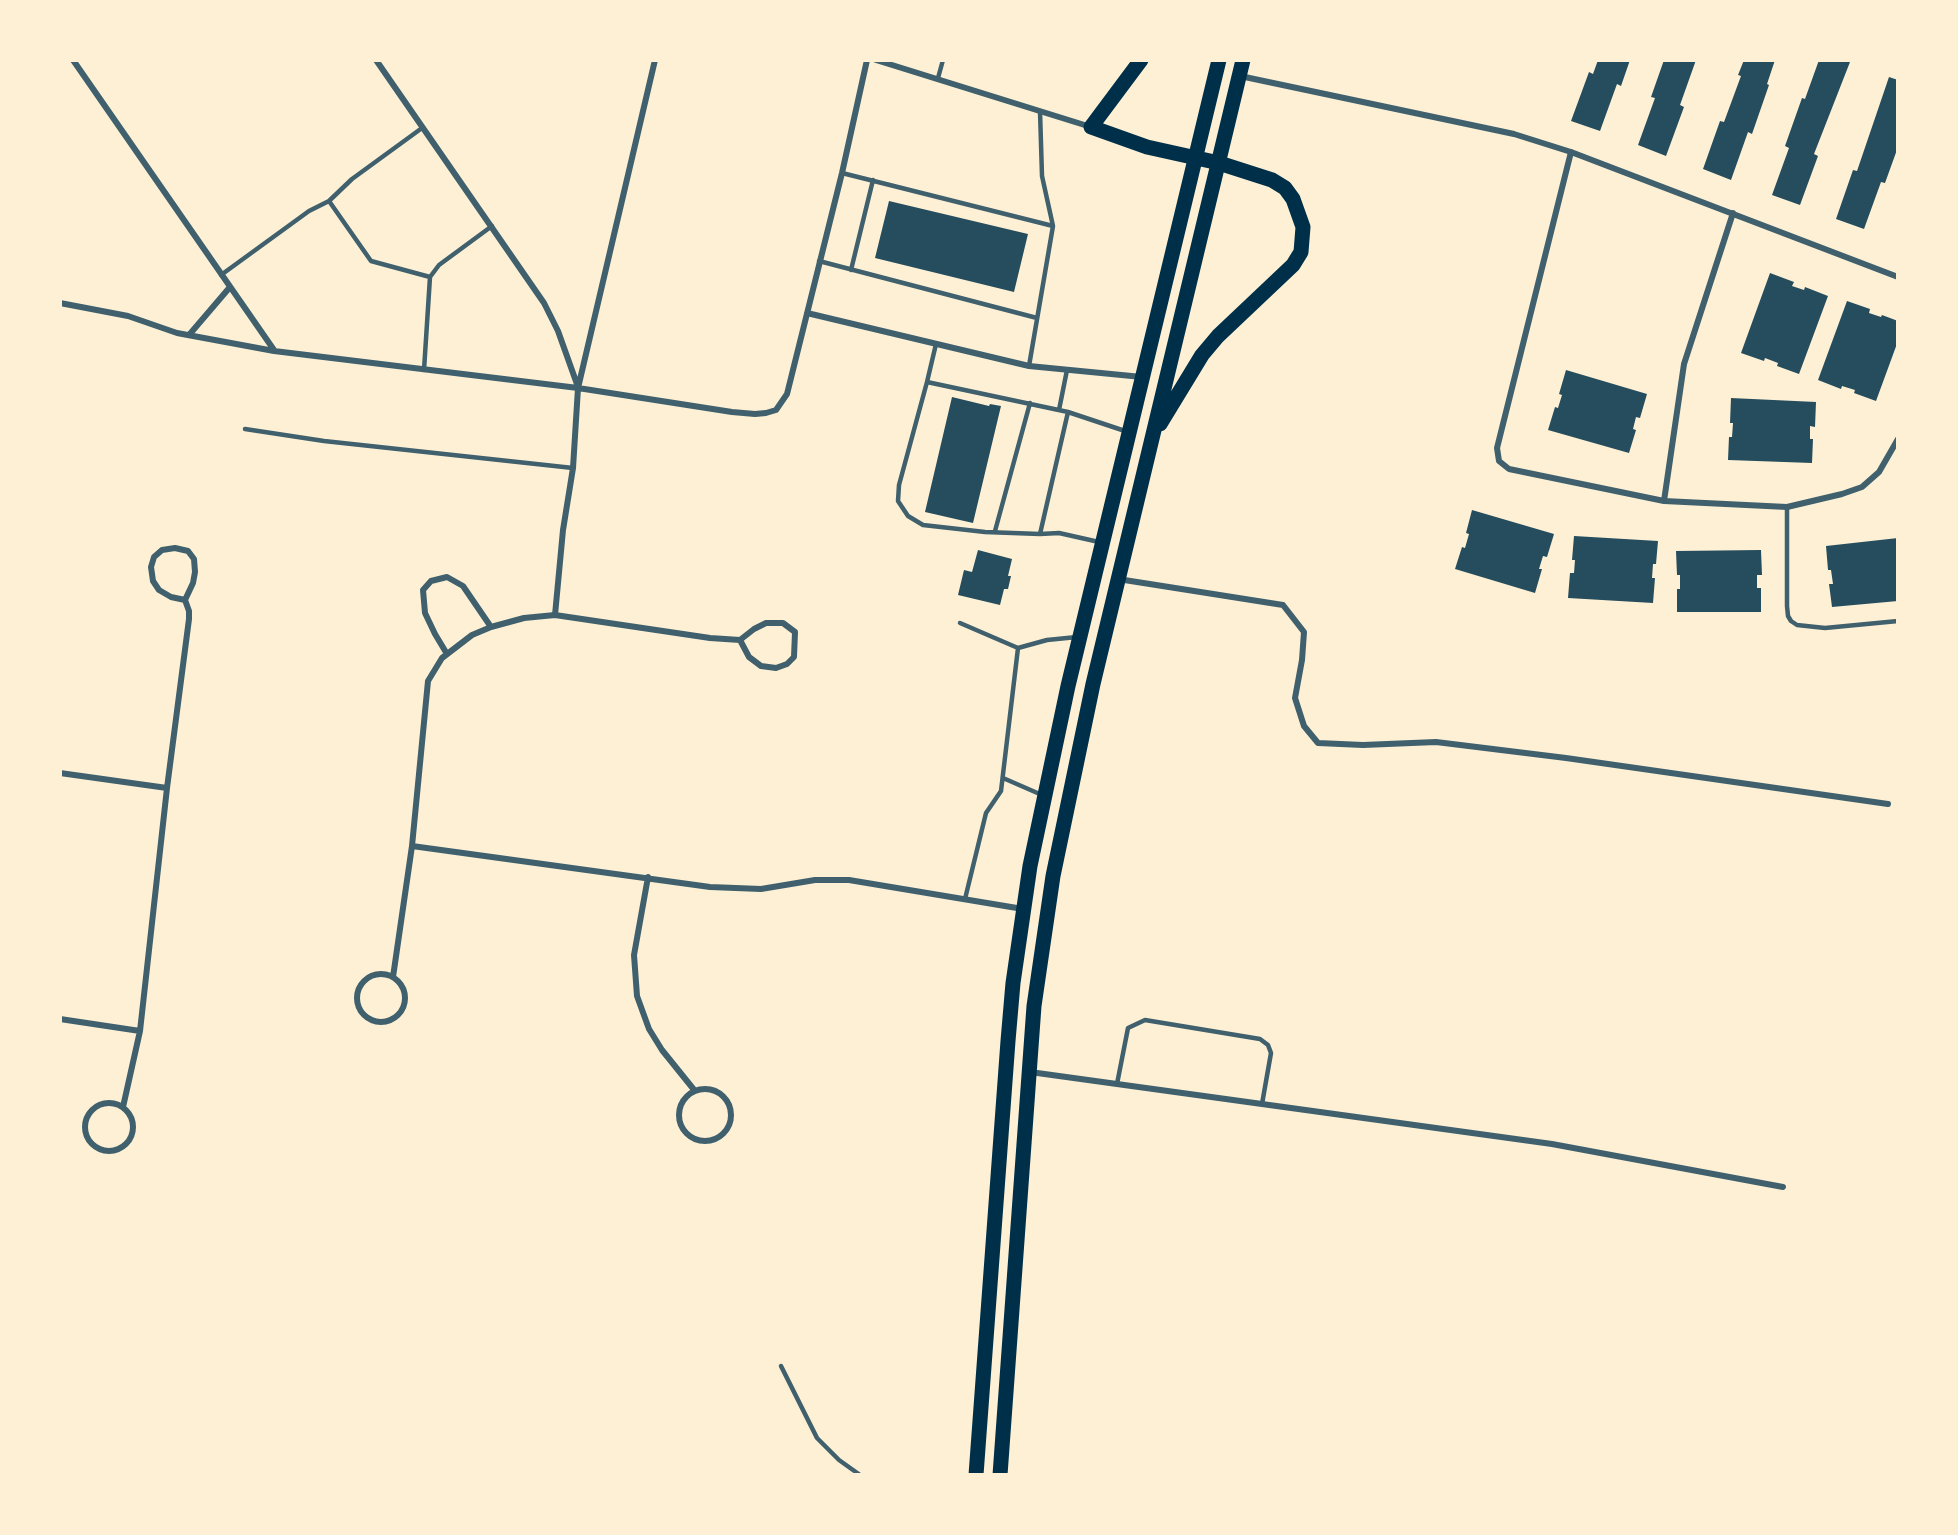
<!DOCTYPE html>
<style>
body{margin:0}
#map{position:relative;width:1958px;height:1535px;overflow:hidden;background:#fdf0d5;font-family:Ubuntu,sans-serif}
canvas{display:block}
.frame{position:absolute;inset:0;border:62px solid #fdf0d5;pointer-events:none}
</style>
<div id="map">
<canvas width="1958" height="1535"></canvas>
<div class="frame"></div>
</div>
<script>
const g = document.querySelector('canvas').getContext('2d');
g.lineJoin = 'round';
function fillPath(path, color) {
  g.fillStyle = color;
  g.fill(path, 'evenodd');
}
function shape(rows) {
  const path = new Path2D();
  for (const r of rows) {
    if (r.length === 3) {
      path.moveTo(r[0] + r[2], r[1]);
      path.arc(r[0], r[1], r[2], 0, 2 * Math.PI);
      continue;
    }
    path.moveTo(r[0], r[1]);
    for (let i = 2; i < r.length; i += 2) path.lineTo(r[i], r[i + 1]);
  }
  return path;
}
function trace(path, color, width, dash) {
  g.strokeStyle = color;
  g.lineWidth = width;
  g.lineCap = dash ? 'butt' : 'round';
  g.setLineDash(dash || []);
  g.stroke(path);
}
fillPath(shape([
 [1598,60,1630,60,1621,86,1617,84,1600,131,1571,121,1589,72,1593,74],
 [1664,60,1696,60,1680,105,1684,107,1666,156,1638,145,1655,98,1651,97],
 [1744,60,1775,60,1767,84,1769,85,1752,134,1748,132,1731,180,1703,169,1720,121,1724,122,1741,76,1738,75],
 [1819,60,1850,62,1814,154,1818,156,1800,205,1772,195,1789,148,1785,146,1802,98,1805,99],
 [1889,77,1898,80,1898,147,1885,183,1881,182,1864,229,1836,219,1853,170,1857,171],
 [889,201,1028,234,1014,292,875,258],
 [1770,273,1794,282,1792,286,1804,290,1805,287,1828,296,1799,374,1777,366,1778,363,1765,358,1764,361,1741,353],
 [1847,301,1870,309,1869,313,1881,317,1882,315,1898,321,1898,341,1876,401,1854,393,1855,390,1842,386,1841,389,1818,380],
 [1566,370,1647,394,1640,418,1636,417,1633,429,1636,430,1629,453,1548,430,1555,407,1558,408,1562,395,1559,394],
 [952,397,989,406,990,404,1001,406,973,523,925,512],
 [1731,398,1816,402,1815,427,1810,426,1810,439,1813,439,1812,463,1728,460,1729,437,1732,437,1733,423,1730,423],
 [1472,510,1554,534,1547,557,1543,556,1539,569,1542,569,1535,593,1455,569,1462,547,1465,548,1469,534,1466,533],
 [1574,536,1658,541,1656,564,1653,564,1652,578,1655,578,1653,603,1568,598,1570,573,1574,573,1575,560,1572,560],
 [1898,538,1898,601,1832,607,1829,584,1833,584,1831,570,1828,570,1826,546],
 [978,550,1012,559,1008,576,1011,576,1008,589,1004,589,1000,605,958,595,964,570,972,572],
 [1761,550,1762,575,1757,575,1757,588,1761,588,1761,612,1677,612,1677,589,1680,589,1680,575,1677,575,1676,551]
]), '#264d5e');
trace(shape([
 [938,78,943,60],
 [1040,111,1042,176,1053,226],
 [422,128,352,179,329,201,371,261,430,277],
 [842,173,1053,226,1029,366],
 [819,261,1037,318],
 [851,270,873,180],
 [221,275,309,211,329,201],
 [936,344,927,382,1068,412,1128,432],
 [424,370,430,277,439,265,492,226],
 [927,382,899,485,898,501,908,516,923,525,985,532,1040,534,1059,533,1099,542],
 [1059,410,1067,370],
 [245,429,324,441,573,468],
 [1787,507,1787,606,1788,616,1791,621,1797,625,1825,628,1898,621],
 [995,531,1030,403],
 [1040,534,1068,412],
 [960,623,1018,648,1001,791,986,813,965,899],
 [1018,648,1047,640,1077,637],
 [1003,778,1042,795],
 [1117,1084,1128,1028,1145,1020,1260,1039,1268,1045,1271,1053,1262,1104],
 [781,1366,817,1438,839,1460,860,1475]
]), '#3f606c', 4.5);
trace(shape([
 [73,60,274,350],
 [376,60,544,303,558,331,578,387],
 [876,60,1091,127],
 [1240,76,1514,134,1571,152,1898,277],
 [1571,152,1497,448,1499,461,1509,469,1664,501,1787,507,1842,494,1862,487,1879,472,1898,439],
 [60,303,128,316,177,333,274,351,578,388,732,412,755,414,766,413,776,410,787,394,842,173,867,60],
 [807,313,1029,366,1142,377],
 [189,335,230,287],
 [1664,501,1684,364,1733,213],
 [1118,579,1283,605,1304,632,1302,660,1295,698,1304,726,1318,743,1363,745,1436,742,1566,758,1888,804],
 [555,615,563,530,573,468,578,388,655,60],
 [447,654,435,634,425,613,423,590,431,581,447,577,463,586,491,627],
 [60,773,167,788],
 [412,846,710,887,761,889,815,880,849,880,1023,909],
 [648,877,634,955,637,996,649,1029,662,1050,695,1091],
 [381,998,24],
 [393,977,412,846,428,681,442,658,472,635,491,627,524,618,555,615,710,638,740,640,754,629,766,623,783,623,795,632,794,657,787,664,776,668,761,666,749,657,740,640],
 [60,1019,140,1031],
 [1030,1072,1552,1144,1783,1187],
 [705,1115,26],
 [109,1127,24],
 [123,1107,140,1031,167,788,189,619,189,611,185,600,193,583,195,572,194,559,188,551,175,548,162,550,154,557,151,567,153,581,159,590,171,597,185,600]
]), '#3f606c', 6);
trace(shape([
 [1141,60,1091,127,1147,147,1219,163,1272,180,1285,188,1293,199,1303,227,1301,252,1293,265,1218,336,1202,355,1160,424],
 [976,1475,1008,1041,1013,983,1030,866,1068,686,1219,60],
 [1000,1475,1034,1006,1053,876,1093,684,1243,60]
]), '#003049', 15);
</script>
